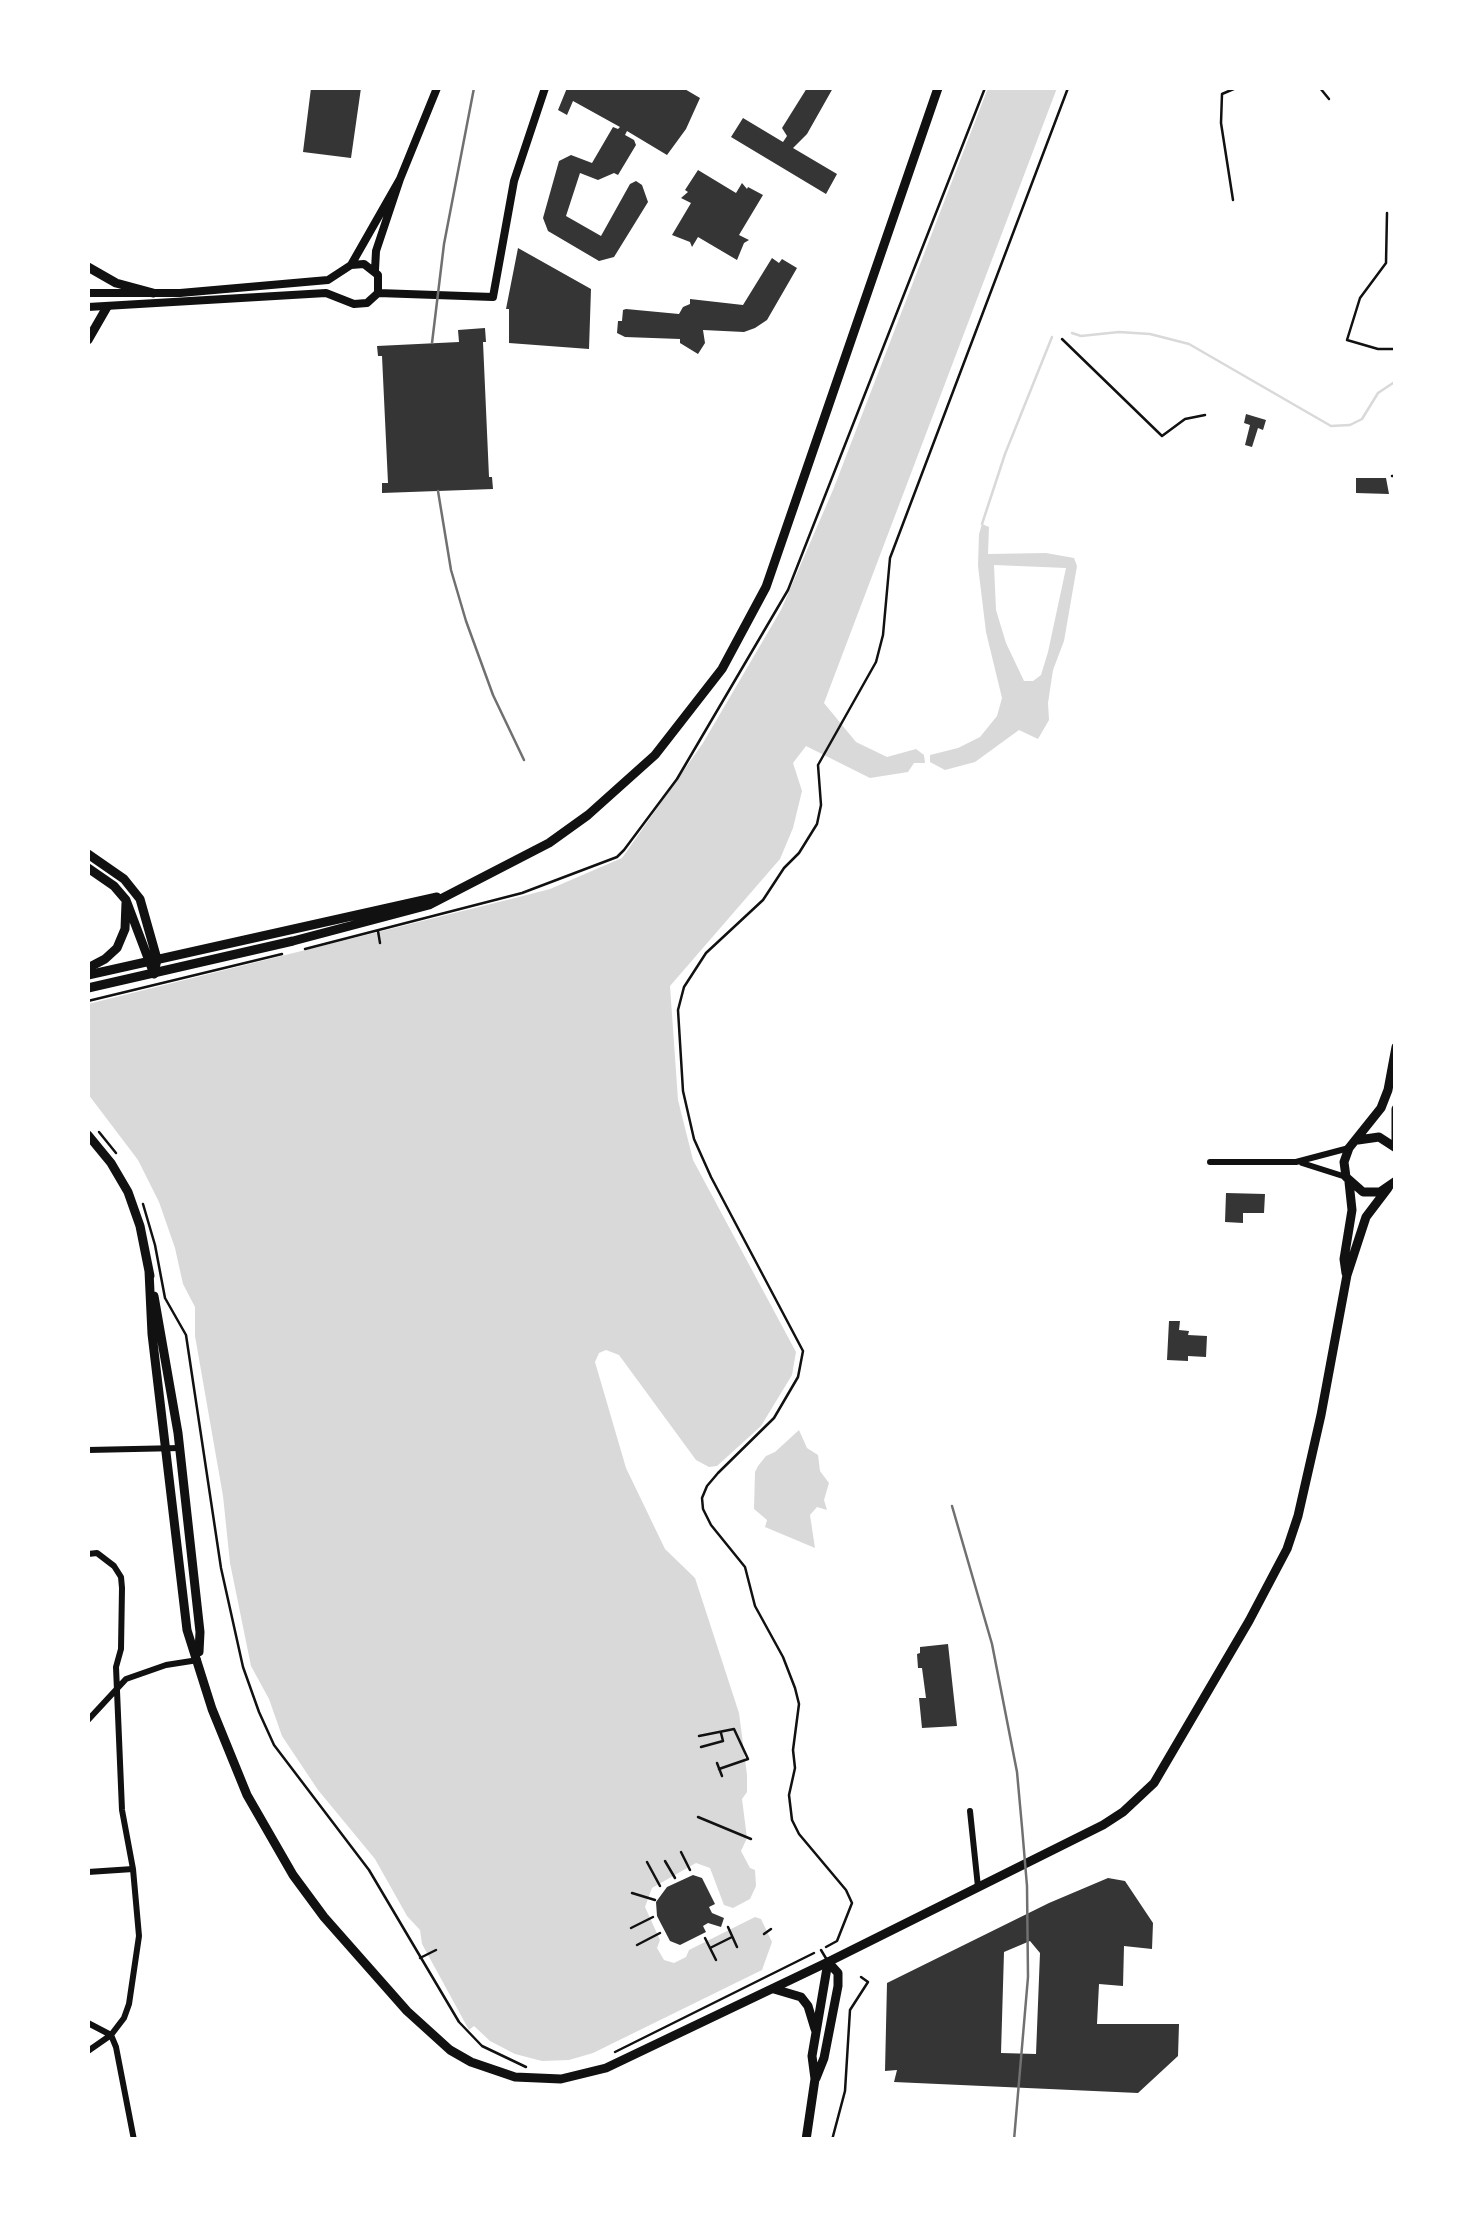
<!DOCTYPE html>
<style>
body{margin:0}
#map{position:relative;width:1483px;height:2227px;overflow:hidden;background:#fff;font-family:"Work Sans",sans-serif}
canvas{display:block}
.frame{position:absolute;inset:0;border:90px solid #fff;pointer-events:none}
</style>
<div id="map">
<canvas width="1483" height="2227"></canvas>
<div class="frame"></div>
</div>
<script>
const g = document.querySelector('canvas').getContext('2d');
g.lineJoin = 'round';
function fillPath(path, color) {
  g.fillStyle = color;
  g.fill(path, 'evenodd');
}
function shape(rows) {
  const path = new Path2D();
  for (const r of rows) {
    path.moveTo(r[0], r[1]);
    for (let i = 2; i < r.length; i += 2) path.lineTo(r[i], r[i + 1]);
  }
  return path;
}
function trace(path, color, width, dash) {
  g.strokeStyle = color;
  g.lineWidth = width;
  g.lineCap = dash ? 'butt' : 'round';
  g.setLineDash(dash || []);
  g.stroke(path);
}
fillPath(shape([
 [988,88,1057,88,824,703,856,742,887,757,916,749,924,755,925,763,914,763,908,772,870,778,806,746,793,763,802,791,793,828,780,859,670,986,678,1100,693,1160,796,1352,792,1375,761,1426,717,1466,709,1467,696,1460,619,1355,606,1350,599,1353,595,1362,626,1468,665,1549,695,1578,739,1713,747,1775,747,1792,742,1799,747,1838,741,1851,750,1868,755,1870,756,1886,750,1899,733,1908,724,1905,710,1868,696,1863,652,1888,645,1907,660,1940,657,1948,664,1960,674,1963,686,1957,689,1950,755,1917,761,1919,772,1942,762,1970,593,2053,569,2060,542,2061,515,2054,490,2041,474,2026,469,2030,422,1944,420,1930,407,1916,375,1859,318,1790,282,1736,269,1699,251,1666,230,1563,223,1496,195,1336,195,1307,183,1284,175,1248,159,1202,138,1160,88,1094,88,1004,519,897,550,889,622,858,703,743,781,610,833,490],
 [982,524,989,527,988,554,1046,553,1074,558,1077,566,1064,641,1053,670,1048,703,1049,720,1038,739,1019,730,975,762,945,770,930,762,930,755,958,748,980,737,997,716,1002,698,986,632,978,566,979,534],
 [994,565,1066,568,1048,652,1041,675,1033,681,1024,681,1006,643,996,610],
 [799,1430,807,1448,818,1455,820,1471,829,1483,824,1500,827,1510,817,1507,810,1515,815,1548,765,1527,767,1520,754,1509,755,1472,758,1466,766,1456,775,1452]
]), '#d9d9d9');
trace(shape([
 [1072,333,1081,336,1119,332,1150,334,1189,344,1331,426,1350,425,1362,419,1378,393,1396,381],
 [982,524,1005,454,1052,337]
]), '#d9d9d9', 2.5);
fillPath(shape([
 [311,88,361,88,351,158,303,152],
 [567,88,683,88,700,98,686,129,667,155,627,131,625,135,634,140,636,145,618,175,614,173,598,180,580,173,566,216,601,236,630,184,636,181,642,185,648,202,614,257,599,261,548,231,543,218,559,161,571,155,592,163,613,127,618,129,620,127,573,101,567,115,558,110],
 [807,88,833,88,807,134,793,148,837,174,826,194,731,137,743,118,783,142,787,136,782,128],
 [698,170,736,193,742,183,747,189,748,187,763,195,739,235,749,240,744,243,737,260,698,237,692,247,690,242,672,235,691,203,681,198,688,192,685,190],
 [518,248,591,289,589,349,509,343,509,309,506,309],
 [772,258,779,263,782,259,797,268,767,320,755,328,744,332,703,330,705,343,698,354,680,343,680,339,625,337,617,333,618,321,622,321,623,310,626,309,679,314,683,307,690,304,690,299,743,305],
 [485,328,486,342,483,342,489,477,492,477,493,489,382,493,382,483,388,483,382,356,378,356,377,346,459,342,458,330],
 [1246,414,1266,420,1263,430,1258,428,1252,447,1245,445,1250,425,1244,423],
 [1356,478,1386,478,1389,494,1356,493],
 [1226,1193,1265,1194,1264,1213,1243,1213,1243,1223,1225,1222],
 [1169,1321,1180,1321,1179,1330,1189,1331,1188,1335,1207,1336,1206,1357,1188,1356,1188,1361,1167,1360],
 [948,1644,957,1726,922,1728,919,1698,926,1698,922,1668,918,1668,917,1654,920,1653,920,1647],
 [693,1875,702,1878,715,1904,709,1907,712,1913,724,1918,721,1927,708,1923,703,1926,706,1932,680,1945,670,1941,657,1916,656,1902,667,1887],
 [1108,1878,1125,1881,1153,1923,1152,1949,1124,1946,1123,1986,1099,1984,1097,2024,1179,2024,1178,2056,1138,2093,894,2082,897,2070,885,2071,887,1983,1049,1903],
 [1030,1941,1040,1953,1036,2054,1001,2053,1004,1952]
]), '#353535');
trace(shape([
 [1320,88,1329,99],
 [1233,200,1221,123,1222,94,1236,88],
 [1387,213,1386,263,1360,298,1347,340,1378,349,1396,349],
 [1062,339,1162,436,1185,419,1205,415],
 [1392,476,1396,476],
 [378,931,380,943],
 [305,949,522,893,617,857,624,850,677,779,788,590,985,88],
 [88,1001,282,954],
 [99,1132,116,1153],
 [143,1204,155,1245,165,1298,186,1335,221,1568,243,1667,259,1712,274,1745,369,1870,459,2022,482,2046,526,2067],
 [699,1736,734,1729,748,1759,719,1769],
 [701,1747,723,1741,721,1733],
 [717,1763,722,1776],
 [698,1817,751,1839],
 [681,1852,690,1870],
 [665,1861,675,1878],
 [647,1862,660,1886],
 [632,1893,655,1900],
 [728,1927,737,1947],
 [631,1928,653,1917],
 [764,1934,771,1929],
 [705,1938,716,1960],
 [637,1945,660,1933],
 [826,1947,837,1941,852,1903,846,1890,799,1834,792,1820,789,1795,795,1768,793,1750,799,1704,795,1688,783,1657,755,1606,745,1567,711,1525,703,1509,702,1498,707,1486,718,1473,774,1418,798,1377,803,1351,711,1177,694,1139,683,1091,678,1010,684,987,706,953,763,900,784,868,799,853,817,824,821,805,818,765,876,662,883,635,890,558,1068,88],
 [710,1948,732,1937],
 [420,1958,436,1950],
 [615,2052,814,1953],
 [832,2140,845,2091,850,2010,868,1982,861,1977]
]), '#111', 2.5);
trace(shape([
 [821,1950,827,1960]
]), '#111', 2.5);
trace(shape([
 [1210,1162,1296,1162,1349,1148],
 [1302,1163,1346,1177],
 [88,1450,180,1448],
 [88,1554,97,1553,114,1566,121,1577,122,1588,121,1649,116,1667,122,1810,133,1869,139,1936,129,2004,124,2018,111,2035,116,2047,134,2140],
 [88,1720,126,1679,166,1665,198,1660],
 [970,1811,978,1887],
 [88,1872,133,1869],
 [88,2023,111,2035,88,2051]
]), '#111', 6);
trace(shape([
 [375,270,376,251,400,179,437,88],
 [88,293,180,293,328,280,351,265,400,179],
 [378,293,493,297,514,181,545,88],
 [88,307,326,293,354,304,367,303,378,293,378,275,364,264,351,265]
]), '#111', 8);
trace(shape([
 [88,975,437,897],
 [88,988,293,941,429,905,549,843,588,815,655,755,722,669,766,587,938,88],
 [88,1135,111,1163,128,1192,140,1226,150,1276],
 [149,1271,152,1334,187,1630,212,1709,247,1795,293,1875,324,1917,407,2011,450,2050,471,2062,515,2077,561,2079,606,2068,828,1962],
 [154,1296,178,1433,200,1632,199,1652],
 [774,1989,801,1997,808,2006,815,2029]
]), '#111', 9);
trace(shape([
 [88,267,116,283,153,293],
 [88,340,107,307],
 [88,854,124,879,140,899,157,959,154,974],
 [88,868,114,886,126,900,154,974],
 [88,968,105,959,117,948,125,929,126,903],
 [1396,1047,1388,1090,1381,1108,1349,1148,1344,1162,1346,1177,1363,1192,1380,1192,1396,1181],
 [1396,1109,1396,1139],
 [1358,1140,1379,1137,1396,1148],
 [1346,1273,1344,1259,1352,1210,1349,1182],
 [828,1962,1103,1825,1123,1812,1154,1783,1249,1621,1287,1549,1298,1516,1321,1415,1347,1275,1366,1217,1388,1188],
 [816,2078,824,2058,838,1986,838,1973,828,1962],
 [806,2140,815,2079,812,2056,828,1962]
]), '#111', 9);
trace(shape([
 [432,343,444,244,474,88],
 [438,491,451,570,466,621,493,695,524,760],
 [952,1506,992,1644,1017,1772,1022,1827,1027,1886,1028,1977,1014,2140]
]), '#707070', 2.5);
</script>
